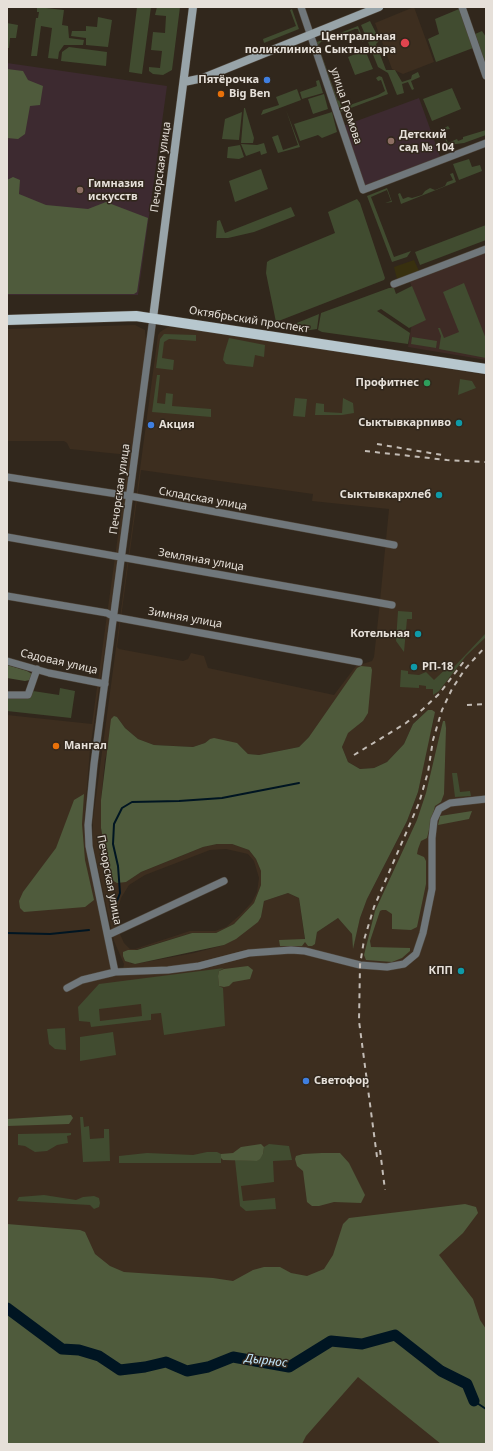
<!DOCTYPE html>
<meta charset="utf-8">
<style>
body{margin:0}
#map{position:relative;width:493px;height:1451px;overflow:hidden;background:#31271c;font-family:"Noto Sans",sans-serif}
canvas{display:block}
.frame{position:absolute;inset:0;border:8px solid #e6e0d9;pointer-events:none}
</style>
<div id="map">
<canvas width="493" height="1451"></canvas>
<div class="frame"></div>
</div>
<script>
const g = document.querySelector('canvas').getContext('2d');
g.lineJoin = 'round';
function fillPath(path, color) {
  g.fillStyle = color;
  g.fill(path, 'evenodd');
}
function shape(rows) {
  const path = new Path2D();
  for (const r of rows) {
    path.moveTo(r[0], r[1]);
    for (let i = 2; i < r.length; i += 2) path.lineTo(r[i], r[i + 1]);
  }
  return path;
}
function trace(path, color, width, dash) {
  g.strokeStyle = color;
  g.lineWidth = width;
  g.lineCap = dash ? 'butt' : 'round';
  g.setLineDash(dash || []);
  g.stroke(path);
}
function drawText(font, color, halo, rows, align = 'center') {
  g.font = font + ' "Noto Sans",sans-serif';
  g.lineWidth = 3;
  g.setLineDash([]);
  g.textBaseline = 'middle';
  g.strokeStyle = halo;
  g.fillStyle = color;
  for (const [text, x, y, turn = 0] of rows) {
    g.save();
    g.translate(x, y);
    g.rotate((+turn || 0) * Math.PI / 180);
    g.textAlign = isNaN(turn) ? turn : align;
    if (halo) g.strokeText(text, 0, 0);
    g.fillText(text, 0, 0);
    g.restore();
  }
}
fillPath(shape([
 [486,253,486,360,408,347,416,299,410,282]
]), '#3e2b25');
fillPath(shape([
 [414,7,434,62,403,74,392,69,375,23],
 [135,325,145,330,146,343,109,620,90,750,84,824,86,847,95,893,107,950,115,969,123,969,124,964,114,941,93,845,93,819,158,335,160,332,168,327,197,330,486,375,486,1444,7,1444,7,715,92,724,129,455,70,449,67,443,64,441,7,441,7,329],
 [141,470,313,494,312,501,389,509,379,611,374,657,372,661,356,666,334,695,208,668,204,656,191,653,188,659,183,661,119,649,117,647],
 [428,710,434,719,426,748,418,792,407,821,367,899,360,918,353,947,352,934,338,918,317,932,315,944,305,941,299,898,288,893,264,901,261,917,224,945,194,953,135,964,130,963,132,951,192,933,216,933,234,924,254,903,261,885,261,871,256,859,249,850,232,844,217,844,203,847,141,872,126,882,112,880,109,875,101,828,101,800,105,759,117,717,125,728,138,739,154,745,193,747,205,743,210,739,240,746,248,754,259,755,299,747,309,737,363,721,347,733,342,747,348,762,360,769,374,768,387,762,404,744,413,724],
 [226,849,248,854,254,861,259,878,257,892,252,902,240,915,226,927,215,931,190,931,135,949,130,949,124,943,116,925,117,912,121,898,129,885,145,875,210,850]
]), '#3d2e1f');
fillPath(shape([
 [7,63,167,86,138,295,7,295],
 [419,98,441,159,364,186,343,126]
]), '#3d2a30');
fillPath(shape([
 [37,7,64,10,62,25,68,26,69,38,84,40,83,45,64,45,59,52,58,59,48,58,52,28,41,26,37,56,31,56,36,18,38,18,39,12,37,12],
 [137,7,151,7,142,74,129,72],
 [157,7,180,7,172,70,163,75,153,74,149,71,149,67,160,68,162,51,151,50,153,32,165,33,166,16,155,15],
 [292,9,299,29,264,43,263,39,296,26,290,10],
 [459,9,473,48,436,62,428,39,439,34,435,19],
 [98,17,112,20,108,47,86,45,86,38,71,36,72,31,86,31,86,26,97,27],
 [370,21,377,35,367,39,361,25],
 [7,23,18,25,16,38,10,38,9,48,7,48],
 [358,26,364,41,362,42,358,29,355,29,335,37,336,38,321,42,318,45,338,101,339,100,342,108,347,108,350,105,378,95,385,91,381,80,378,81,376,78,379,76,382,77,388,94,340,112,316,44,317,42],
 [482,31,486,37,486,65,475,34],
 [378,38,379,41,376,44,386,70,395,70,402,82,411,79,412,75,418,72,420,77,411,81,414,89,412,90,408,82,402,84,404,93,397,95,388,73,378,67,368,42],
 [69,47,107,52,106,66,61,61,62,52],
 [365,50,373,69,355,75,348,57],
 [319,80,323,93,302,99,300,92,317,86,316,81],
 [452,88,461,109,432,121,423,99],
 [297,89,301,100,261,115,263,110,279,105,276,97],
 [324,94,328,109,313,114,308,99],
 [244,108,245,108,254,138,253,143,241,143],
 [286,110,300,147,278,153,272,137,278,135,283,150,298,145],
 [242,112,239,140,222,139,225,119],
 [332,112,337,132,322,138,318,135,300,141,294,124],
 [448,126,450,129,443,130,448,143,457,139,458,141,463,139,463,137,486,130,486,128,486,135,464,143,448,145,441,130],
 [264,143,267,153,261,155,260,151,246,156,241,144,257,145],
 [240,145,244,157,239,159,227,158,228,147],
 [469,159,472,167,480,165,482,171,459,180,453,164],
 [261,169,268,189,235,202,229,181],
 [453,173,456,182,401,204,398,194,400,193,403,199,408,197,412,198,422,195,425,191,430,188,435,190,445,186,447,182,453,180,450,174],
 [387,188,392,202,385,203,391,201,387,190,371,197,394,257,411,251,407,257,392,262,367,196],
 [357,199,360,203,385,278,384,280,276,322,266,273,267,262,270,260,335,233,328,212],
 [291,207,295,216,254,232,228,238,216,238,217,221,220,220,225,233],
 [486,225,486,240,420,265,415,252],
 [464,283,486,339,486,358,439,349,441,336,438,328,440,328,444,338,459,332,443,292],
 [412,286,426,320,409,328,381,309,377,311,410,333,408,344,322,332,318,330,321,313,389,288,394,288,396,294],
 [319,314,317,329,310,330,287,327],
 [164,334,196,335,196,341,169,339,164,342,162,358,174,360,173,370,156,368,160,339],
 [412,337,437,341,436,348,411,344],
 [229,338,265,345,264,357,255,355,253,367,226,364,223,360,224,354],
 [157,375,160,375,157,403,165,404,166,393,173,394,172,406,211,409,211,417,152,412],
 [460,379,472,381,476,388,458,395],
 [295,398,307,399,305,417,293,416],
 [343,398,353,403,354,413,342,415,315,415,316,403,324,404,324,412,342,413],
 [398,611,412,612,412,619,407,619,404,652,396,641],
 [486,633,486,637,466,656,439,691,433,695,433,689,426,689,426,686,419,685,419,688,400,687,401,670,408,671,408,674,419,675,426,672,434,680,451,664,454,667],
 [60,688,75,691,71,718,7,711,7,697,31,697,33,691,59,695],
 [452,773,457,773,460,792,470,791,471,796,455,797],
 [224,968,219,971,218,976,219,986,223,988,225,1026,164,1035,161,1013,151,1014,151,1020,91,1027,90,1022,79,1021,78,1007,99,984],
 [141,1004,142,1016,100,1021,99,1009],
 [65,1028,66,1050,55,1049,49,1044,47,1029],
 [113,1032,116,1055,80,1061,80,1037],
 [80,1117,83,1117,84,1127,89,1126,90,1139,104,1138,104,1129,109,1129,110,1161,83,1162],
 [71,1133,71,1135,67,1136,68,1143,57,1145,47,1151,35,1152,25,1146,18,1145,18,1134],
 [269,1144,289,1146,292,1160,273,1161,274,1182,241,1186,243,1201,275,1198,276,1209,246,1211,240,1206,235,1160,257,1161,263,1154,264,1147],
 [207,1152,217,1152,221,1154,221,1163,119,1163,119,1156,147,1153,193,1155],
 [44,1195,76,1200,83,1197,94,1196,99,1198,100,1203,99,1207,94,1209,90,1205,17,1201,19,1197]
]), '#414c30');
fillPath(shape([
 [7,69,23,71,28,80,43,86,40,105,30,106,25,134,18,139,7,138],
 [13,177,20,180,19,194,46,205,88,209,106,202,148,218,137,292,134,294,7,294,7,180],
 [7,665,27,671,32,674,30,680,25,681,7,678],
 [361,666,371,667,372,670,368,713,363,721,348,733,342,747,348,762,360,769,374,768,387,762,404,744,413,724,428,710,432,710,435,712,418,792,407,821,367,899,360,918,353,949,352,934,338,918,317,932,315,944,312,946,308,946,305,942,302,946,280,946,279,940,305,939,299,898,288,893,264,901,261,917,258,922,236,939,224,945,135,964,125,961,123,956,123,952,128,950,137,950,192,933,216,933,234,924,254,903,261,885,261,871,256,859,249,850,232,844,217,844,203,847,141,872,126,882,117,883,112,880,109,875,101,828,101,800,111,719,114,716,117,717,125,728,138,739,154,745,193,747,205,743,210,739,214,738,237,743,248,754,259,755,299,747,309,737,357,668],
 [443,721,445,721,446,728,444,794,441,802,435,806,427,838,421,841,418,849,417,854,424,857,426,861,426,884,417,927,411,930,392,929,392,914,386,910,382,910,380,911,370,941,371,947,410,948,410,951,402,958,392,962,366,960,364,955,375,911,417,820,426,793],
 [84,794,82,824,85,860,94,900,85,907,24,912,20,908,19,901,23,892,56,848,74,800],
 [472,811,469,819,438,825,440,816],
 [248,966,253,970,250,979,233,982,229,986,224,987,219,986,218,976,219,971,224,969],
 [71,1115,73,1118,69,1124,7,1126,7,1119],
 [261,1144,264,1147,263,1154,260,1159,257,1161,223,1160,221,1158,221,1154,233,1153,241,1147],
 [322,1153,340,1153,349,1163,365,1195,361,1203,334,1202,319,1206,312,1206,307,1202,303,1171,297,1166,295,1159,296,1156,303,1154],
 [465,1204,476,1207,478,1213,463,1233,439,1255,473,1299,480,1320,486,1329,486,1444,441,1444,358,1377,306,1436,302,1444,7,1444,7,1224,80,1230,85,1232,95,1254,110,1266,124,1272,213,1278,233,1281,253,1270,264,1267,280,1267,291,1273,307,1276,324,1269,333,1255,343,1224,349,1218]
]), '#4f5b3c');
fillPath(shape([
 [414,260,419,271,397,279,394,267]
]), '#38300f');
trace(shape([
 [114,909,120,893,118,866,113,844,114,824,122,808,132,802,179,801,222,798,299,783],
 [7,933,50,934,89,930],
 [474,1401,486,1409]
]), '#001522', 2);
trace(shape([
 [7,1308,62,1349,79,1350,99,1356,120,1370,145,1367,166,1362,187,1371,208,1367,233,1357,289,1367,331,1341,362,1344,395,1335,441,1371,467,1384,474,1401]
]), '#001522', 11);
const street = shape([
 [301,7,363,190,486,143],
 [462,7,486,76],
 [394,284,486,249],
 [153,318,94,764,88,825,89,846,115,972,168,970,199,966,249,953,291,950,305,951,360,965,387,967,404,964,416,954,423,933,432,889,432,838,434,820,439,809,450,803,486,799],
 [7,477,130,496,394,545],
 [7,537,392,605],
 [7,596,107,613,114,617,359,662],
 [7,661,49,673,105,684],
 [7,695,28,695,37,669],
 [108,935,224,881],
 [67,988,82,980,115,972]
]);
const secondary = shape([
 [184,82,203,78,379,7],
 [153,318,193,7]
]);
const primary = shape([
 [7,320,136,316,486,369]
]);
trace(street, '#4e453a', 8);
trace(secondary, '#4e453a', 9);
trace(primary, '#4e453a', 11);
trace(street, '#70777b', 7);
trace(secondary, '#98a4a9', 8);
trace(primary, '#b7c7ce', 10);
trace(shape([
 [377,444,442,455],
 [365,451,447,460,486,462],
 [467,705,486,704],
 [354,755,406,723,423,709,439,694,465,660],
 [380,1150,385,1190],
 [377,1157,359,1021,360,965,364,940,374,907,419,803,428,772,433,740,442,710,452,689,465,669,486,646]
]), '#c3bcb5', 2, [5, 5]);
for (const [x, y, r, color] of [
 [405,43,5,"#e0444e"],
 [267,80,4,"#3f7fe0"],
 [221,94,4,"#e8710a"],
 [391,141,4,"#8d6e63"],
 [80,190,4,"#8d6e63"],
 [427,383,4,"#2e9e5b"],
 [459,423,4,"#0f9aa8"],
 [151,425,4,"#3f7fe0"],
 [439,495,4,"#0f9aa8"],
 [418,634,4,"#0f9aa8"],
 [414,667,4,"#0f9aa8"],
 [56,746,4,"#e8710a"],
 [461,971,4,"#0f9aa8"],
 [306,1081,4,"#3f7fe0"]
]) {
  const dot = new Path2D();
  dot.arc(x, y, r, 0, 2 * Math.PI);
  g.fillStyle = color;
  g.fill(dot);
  trace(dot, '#31271c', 1.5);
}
drawText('bold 11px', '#e6e0d9', '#31271c', [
 ["Центральная",396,37],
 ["поликлиника Сыктывкара",396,50],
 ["Пятёрочка",259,80],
 ["Big Ben",229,94,"left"],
 ["Детский",399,135,"left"],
 ["сад № 104",399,148,"left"],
 ["Гимназия",88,184,"left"],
 ["искусств",88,197,"left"],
 ["Профитнес",419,383],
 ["Сыктывкарпиво",451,423],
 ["Акция",159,425,"left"],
 ["Сыктывкархлеб",431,495],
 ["Котельная",410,634],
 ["РП-18",422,667,"left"],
 ["Мангал",64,746,"left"],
 ["КПП",453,971],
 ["Светофор",314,1081,"left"]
], 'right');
drawText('11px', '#e6e0d9', '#31271c', [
 ["улица Громова",346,106,72],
 ["Печорская улица",161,167,-82],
 ["Октябрьский проспект",249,320,9],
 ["Печорская улица",120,489,-82],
 ["Складская улица",203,499,10],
 ["Земляная улица",201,560,10],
 ["Зимняя улица",185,618,10],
 ["Садовая улица",59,662,13],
 ["Печорская улица",109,880,79]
]);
drawText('italic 12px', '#c1e6fc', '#31271c', [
 ["Дырнос",266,1361,7]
]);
</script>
